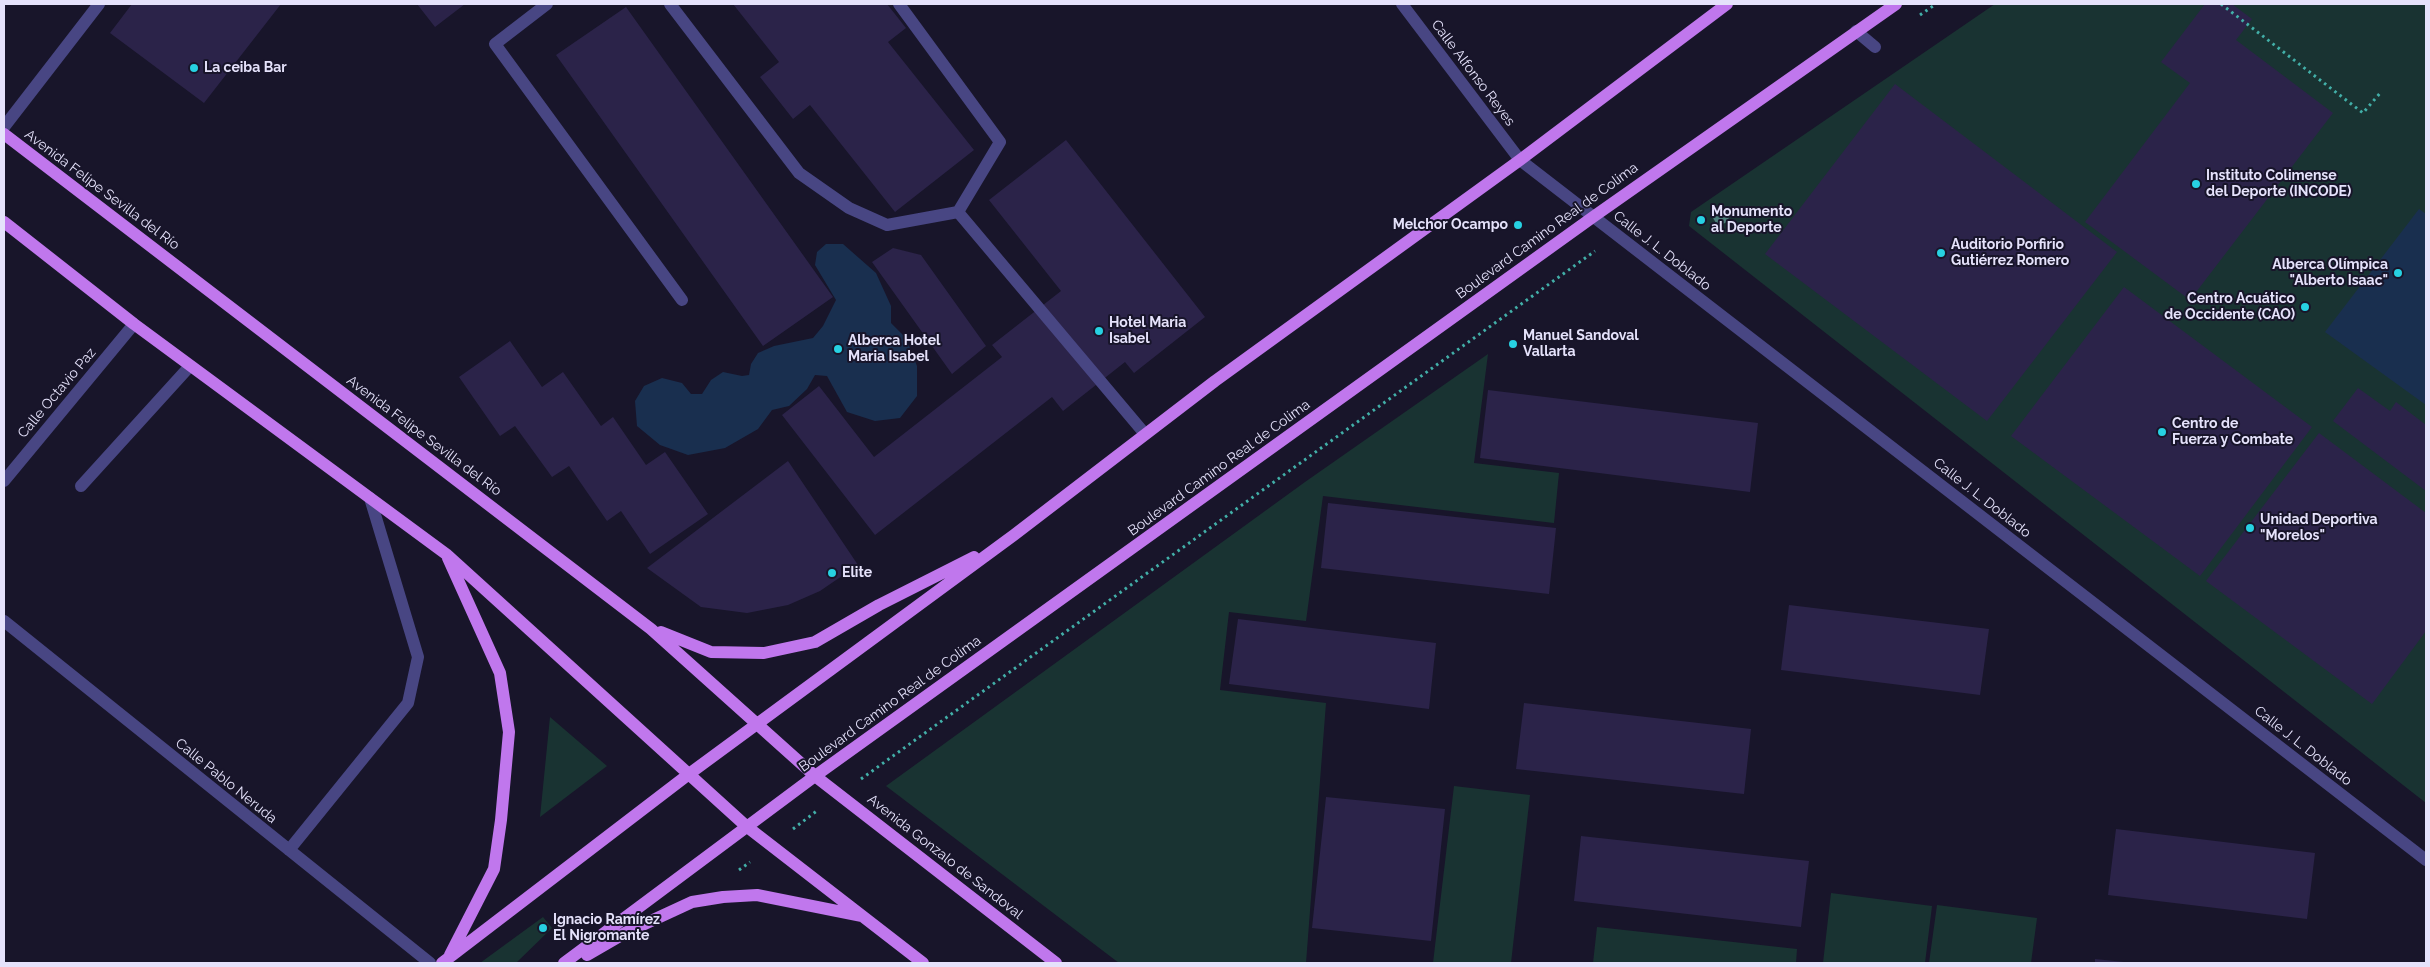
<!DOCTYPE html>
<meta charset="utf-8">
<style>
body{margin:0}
#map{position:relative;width:2430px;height:967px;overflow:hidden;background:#18152a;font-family:Raleway,sans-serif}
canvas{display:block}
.frame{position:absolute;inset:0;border:5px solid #e5e2fb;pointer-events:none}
</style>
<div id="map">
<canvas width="2430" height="967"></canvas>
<div class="frame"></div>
</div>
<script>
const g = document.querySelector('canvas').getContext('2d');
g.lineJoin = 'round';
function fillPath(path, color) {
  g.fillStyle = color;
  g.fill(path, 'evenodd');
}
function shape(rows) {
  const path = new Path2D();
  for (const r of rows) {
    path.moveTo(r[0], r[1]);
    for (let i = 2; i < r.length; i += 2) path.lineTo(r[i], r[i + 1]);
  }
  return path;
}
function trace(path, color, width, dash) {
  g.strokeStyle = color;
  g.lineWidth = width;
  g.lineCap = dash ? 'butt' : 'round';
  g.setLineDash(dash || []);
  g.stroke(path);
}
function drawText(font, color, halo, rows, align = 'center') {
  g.font = font + ' Raleway,sans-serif';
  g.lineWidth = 4;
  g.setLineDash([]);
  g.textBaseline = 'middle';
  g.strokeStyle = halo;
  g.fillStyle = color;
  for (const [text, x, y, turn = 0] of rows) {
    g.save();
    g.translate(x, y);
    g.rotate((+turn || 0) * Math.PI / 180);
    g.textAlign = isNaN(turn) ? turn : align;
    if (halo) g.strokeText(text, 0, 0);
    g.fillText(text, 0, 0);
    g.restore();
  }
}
fillPath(shape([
 [1995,4,2426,4,2426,803,1689,226,1691,212],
 [1488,354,1474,463,1559,473,1554,523,1323,496,1306,621,1229,612,1220,690,1326,703,1306,963,1119,963,886,786,1305,482],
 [550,717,607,766,540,817],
 [1454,786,1530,795,1511,963,1433,963],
 [1831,893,1932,906,1925,963,1823,963],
 [1937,905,2037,918,2031,963,1929,963],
 [543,917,552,928,516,963,480,963],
 [1597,927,1797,949,1796,963,1593,963]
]), '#193332');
fillPath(shape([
 [2419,209,2426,214,2426,405,2325,332],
 [826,244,843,244,876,273,891,306,891,323,906,338,917,366,917,396,900,418,875,421,847,412,827,376,815,375,807,389,789,406,772,410,758,429,725,448,688,455,660,445,637,426,635,401,644,386,662,378,682,383,691,394,702,394,711,380,723,372,742,376,749,375,751,364,758,353,774,346,813,338,823,326,836,300,815,265,817,252]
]), '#192f4f');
fillPath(shape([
 [132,4,281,4,204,103,110,33],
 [417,4,465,4,435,27],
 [733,4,887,4,906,28,888,42,974,150,895,212,810,105,793,119,760,77,779,62],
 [2205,4,2232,4,2252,19,2236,40,2333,113,2190,300,2085,222,2190,83,2161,62],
 [626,7,833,297,763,346,556,55],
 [1895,84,2117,252,1987,421,1765,254],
 [1066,140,1205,317,1134,373,1125,362,1063,411,1052,397,875,535,782,415,819,386,874,457,1002,357,992,345,1061,291,989,200],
 [893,248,921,255,986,346,952,374,872,262],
 [2124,287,2312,427,2200,576,2011,436],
 [510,341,542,387,563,372,601,426,613,417,646,465,665,452,708,514,650,554,621,511,607,521,569,466,552,477,515,426,500,436,459,377],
 [2358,388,2390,411,2396,402,2426,425,2426,491,2333,421],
 [1488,390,1758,423,1750,492,1480,458],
 [2319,433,2426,513,2426,631,2372,704,2206,581],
 [788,461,858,565,820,591,788,605,747,613,701,607,647,568],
 [1328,503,1556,528,1549,594,1321,568],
 [1789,605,1989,629,1980,695,1781,670],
 [1238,619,1436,643,1429,709,1229,684],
 [1524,703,1751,729,1744,794,1516,769],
 [1326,797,1445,809,1431,941,1312,928],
 [2116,829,2315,853,2307,919,2108,895],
 [1581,836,1809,861,1801,927,1574,901],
 [2095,959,2124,962,2124,963,2095,963]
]), '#2b2349');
trace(shape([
 [2221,4,2363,113,2381,92],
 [1920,15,1936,4],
 [861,779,1595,251],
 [793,829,818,810],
 [739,870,750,862]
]), '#42afa8', 3, [2.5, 4]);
trace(shape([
 [547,4,495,44,682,300],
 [670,4,799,173,849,208,887,225,958,212,1000,142,899,4],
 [1402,4,1520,160,2426,860],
 [1856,31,1875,47],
 [4,127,99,4],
 [958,212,1145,434],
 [4,481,134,324],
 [81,486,190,366],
 [4,621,430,963],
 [289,850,408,703,418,657,370,498]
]), '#484683', 12);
trace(shape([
 [4,134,651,629,815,776,1056,963],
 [4,222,134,324,446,554,746,826,923,963],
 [448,558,500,673,509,732,501,820,494,869,450,955],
 [661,632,711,652,764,653,815,642,879,605,974,557],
 [587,955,625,933,692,902,723,897,757,895,862,916],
 [442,963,689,774,1014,535,1215,381,1520,160,1727,4],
 [564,963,815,776,1593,217,1896,4]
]), '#c077ed', 12);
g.fillStyle = '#4c7e7a';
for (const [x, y] of [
 [1721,216]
]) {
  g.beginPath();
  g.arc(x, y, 8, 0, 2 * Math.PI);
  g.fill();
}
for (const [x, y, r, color] of [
 [194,68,5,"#27d1e2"],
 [2196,184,5,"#27d1e2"],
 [1701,220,5,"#27d1e2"],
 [1518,225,5,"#27d1e2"],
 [1941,253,5,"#27d1e2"],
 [2398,273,5,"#27d1e2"],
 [2305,307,5,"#27d1e2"],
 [1099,331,5,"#27d1e2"],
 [1513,344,5,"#27d1e2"],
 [838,349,5,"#27d1e2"],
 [2162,432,5,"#27d1e2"],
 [2250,528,5,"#27d1e2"],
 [832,573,5,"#27d1e2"],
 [543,928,5,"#27d1e2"]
]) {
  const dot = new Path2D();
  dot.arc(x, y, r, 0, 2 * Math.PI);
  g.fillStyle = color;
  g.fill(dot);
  trace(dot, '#18152a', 2);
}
drawText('bold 14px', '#e5e2fb', '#18152a', [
 ["La ceiba Bar",204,68],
 ["Instituto Colimense",2206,176],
 ["del Deporte (INCODE)",2206,192],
 ["Monumento",1711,212],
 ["al Deporte",1711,228],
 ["Melchor Ocampo",1508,225,"right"],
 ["Auditorio Porfirio",1951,245],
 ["Gutiérrez Romero",1951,261],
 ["Alberca Olímpica",2388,265,"right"],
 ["\"Alberto Isaac\"",2388,281,"right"],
 ["Centro Acuático",2295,299,"right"],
 ["de Occidente (CAO)",2295,315,"right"],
 ["Hotel Maria",1109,323],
 ["Isabel",1109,339],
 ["Manuel Sandoval",1523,336],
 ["Vallarta",1523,352],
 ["Alberca Hotel",848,341],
 ["Maria Isabel",848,357],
 ["Centro de",2172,424],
 ["Fuerza y Combate",2172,440],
 ["Unidad Deportiva",2260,520],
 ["\"Morelos\"",2260,536],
 ["Elite",842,573],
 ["Ignacio Ramírez",553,920],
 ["El Nigromante",553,936]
], 'left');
drawText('14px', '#e5e2fb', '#18152a', [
 ["Calle Alfonso Reyes",1473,73,53],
 ["Avenida Felipe Sevilla del Río",102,190,37],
 ["Boulevard Camino Real de Colima",1547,231,-36],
 ["Calle J. L. Doblado",1662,251,38],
 ["Calle Octavio Paz",57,393,-50],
 ["Avenida Felipe Sevilla del Río",424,436,37],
 ["Boulevard Camino Real de Colima",1219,468,-36],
 ["Calle J. L. Doblado",1982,498,38],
 ["Boulevard Camino Real de Colima",890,704,-36],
 ["Calle J. L. Doblado",2303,746,38],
 ["Calle Pablo Neruda",226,781,39],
 ["Avenida Gonzalo de Sandoval",945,857,38]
]);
</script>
